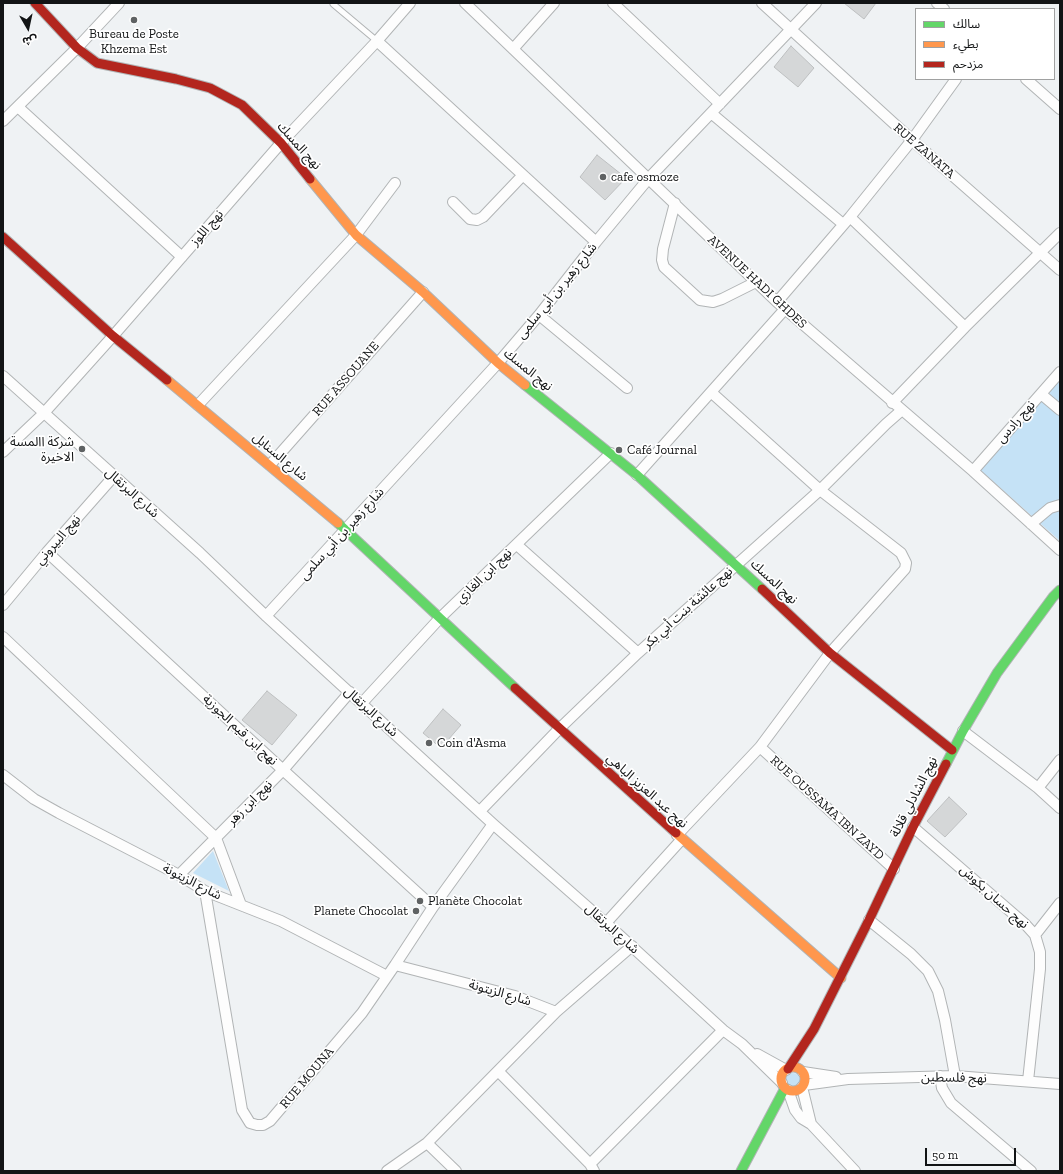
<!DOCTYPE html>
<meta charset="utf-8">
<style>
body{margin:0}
#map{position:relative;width:1063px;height:1174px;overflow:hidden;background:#eff2f4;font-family:"Zilla Slab","Noto Sans Arabic",serif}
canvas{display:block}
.frame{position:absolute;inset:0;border:4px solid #121415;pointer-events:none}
.legend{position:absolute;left:915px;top:8px;width:140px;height:72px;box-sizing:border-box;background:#fff;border:1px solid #a0a1a1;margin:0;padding:5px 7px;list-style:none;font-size:12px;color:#121415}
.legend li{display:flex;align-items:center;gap:8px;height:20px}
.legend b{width:20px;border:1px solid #a0a1a1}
.north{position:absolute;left:8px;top:8px;width:40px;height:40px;-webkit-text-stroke:3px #fff;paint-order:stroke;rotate:171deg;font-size:11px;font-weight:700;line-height:16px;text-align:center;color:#121415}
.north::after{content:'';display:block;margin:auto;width:14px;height:18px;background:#121415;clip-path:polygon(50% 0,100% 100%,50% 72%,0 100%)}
.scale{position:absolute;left:925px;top:1148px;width:91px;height:18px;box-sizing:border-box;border:2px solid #121415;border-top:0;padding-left:5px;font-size:12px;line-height:14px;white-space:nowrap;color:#121415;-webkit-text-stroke:3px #fff;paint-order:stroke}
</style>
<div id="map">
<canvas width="1063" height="1174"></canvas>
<div class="frame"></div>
<ul class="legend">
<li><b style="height:5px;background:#63d668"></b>سالك</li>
<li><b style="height:5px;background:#ff974d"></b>بطيء</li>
<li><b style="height:5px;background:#b3261e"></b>مزدحم</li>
</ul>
<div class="north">ش</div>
<div class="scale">50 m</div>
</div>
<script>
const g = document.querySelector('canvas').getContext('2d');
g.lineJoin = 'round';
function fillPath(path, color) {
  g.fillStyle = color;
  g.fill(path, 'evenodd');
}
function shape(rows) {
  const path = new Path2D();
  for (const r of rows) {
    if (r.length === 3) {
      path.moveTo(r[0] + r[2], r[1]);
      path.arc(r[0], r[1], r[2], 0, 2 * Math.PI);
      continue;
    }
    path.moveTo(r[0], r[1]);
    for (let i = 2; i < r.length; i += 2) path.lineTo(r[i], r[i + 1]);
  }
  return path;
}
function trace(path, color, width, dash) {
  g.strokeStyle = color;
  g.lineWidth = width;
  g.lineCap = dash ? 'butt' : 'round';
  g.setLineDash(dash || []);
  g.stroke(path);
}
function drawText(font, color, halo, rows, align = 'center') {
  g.font = font + ' "Zilla Slab","Noto Sans Arabic",serif';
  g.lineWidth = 3.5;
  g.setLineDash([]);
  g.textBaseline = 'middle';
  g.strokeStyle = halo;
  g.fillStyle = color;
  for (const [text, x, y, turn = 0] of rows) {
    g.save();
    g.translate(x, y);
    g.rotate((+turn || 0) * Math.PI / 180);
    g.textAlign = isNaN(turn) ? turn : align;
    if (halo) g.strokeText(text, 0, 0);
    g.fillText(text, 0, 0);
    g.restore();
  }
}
fillPath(shape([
 [1060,376,1060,541,978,468],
 [213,851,229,891,193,873],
 [793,1080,7]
]), '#c5e2f6');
const building = shape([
 [844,3,876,3,864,19,844,3],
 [791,46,814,68,798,87,774,67,791,46],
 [597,155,626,178,605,200,580,177,597,155],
 [267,691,297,715,272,745,242,720,267,691],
 [443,709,461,725,441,748,423,733,443,709],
 [949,797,967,814,945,837,927,821,949,797]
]);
fillPath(building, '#d5d7d8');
trace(building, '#bdbfc0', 1);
const lane = shape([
 [333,4,377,41]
]);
const street = shape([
 [465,3,777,302,973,471,1060,550],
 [613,3,720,104],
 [762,3,912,140,1060,270],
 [937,3,944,9],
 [377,41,596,242],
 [513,49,554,3],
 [1026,79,1060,109],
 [18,107,182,257],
 [711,113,843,224],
 [3,121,77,48,119,3],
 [453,202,470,219,477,220,483,217,523,175],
 [675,203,663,249,662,260,664,267,700,300,713,302,722,299,756,282],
 [850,217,965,327],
 [777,302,850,217,912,140,956,79],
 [539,315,627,388],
 [3,376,200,553,266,616,493,824,616,932,723,1030,742,1044,782,1083],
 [1041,394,1060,410],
 [892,403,965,327,1060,233],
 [198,405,356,235,395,183],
 [3,452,44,413,113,336,281,143,377,41,410,3],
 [270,465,423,292],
 [973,471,1060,372],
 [637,475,785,309],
 [1031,524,1050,508,1060,505],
 [517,545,638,653],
 [47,552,283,770,433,907],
 [3,605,47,552,114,476],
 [266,616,498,363,539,315,596,242,649,178,816,3],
 [3,637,216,838,241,905],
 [362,703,440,618,611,453],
 [963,731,1038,788,1060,808],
 [760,747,894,869],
 [3,775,34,799,59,813,179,875,205,891,281,921,387,976],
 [1038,788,1060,760],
 [480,811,559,729,638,653,820,490,886,424,902,410],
 [913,827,1025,924,1035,935,1040,952,1040,969,1028,1081],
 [677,835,760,747,830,653,905,569,906,563,901,553,820,490,712,393],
 [179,875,283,770,350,692],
 [205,891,242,1110,250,1123,257,1125,263,1125,270,1121,362,1013,395,965,433,907,493,824],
 [869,920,911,954,928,971,938,991,945,1020,955,1076],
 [606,923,682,839],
 [1035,935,1060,903],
 [395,965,515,996,556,1012],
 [757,1054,786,1070],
 [498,1071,590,1164,594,1171],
 [803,1072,836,1077],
 [940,1076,942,1088,951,1103,1031,1171],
 [804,1085,848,1079,955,1076,1060,1084],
 [802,1087,811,1124],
 [788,1090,795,1110,801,1118,811,1124,855,1171],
 [427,1143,456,1171],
 [590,1164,723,1030],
 [387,1171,427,1143,556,1012,632,946]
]);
const fast = shape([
 [525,385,637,475,762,589],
 [338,523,515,688],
 [946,764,963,731,997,673,1053,597,1060,590],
 [741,1171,785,1088]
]);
const slow = shape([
 [310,179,356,235,423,292,498,363,525,385],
 [167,380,338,523],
 [676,833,841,978],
 [793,1079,12]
]);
const jam = shape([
 [35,3,77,48,97,63,176,79,210,88,242,105,281,143,310,179],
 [3,237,113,336,167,380],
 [762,589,830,653,952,750],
 [515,688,676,833],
 [788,1069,814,1029,869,920,913,827,946,764]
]);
trace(lane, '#b1b4b5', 7);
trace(street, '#b1b4b5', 12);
trace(fast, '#b1b4b5', 11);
trace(slow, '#b1b4b5', 11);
trace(jam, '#b1b4b5', 11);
trace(lane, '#fdfdfd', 5);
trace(street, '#fdfdfd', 10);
trace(fast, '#63d668', 9);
trace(slow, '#ff974d', 9);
trace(jam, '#b3261e', 9);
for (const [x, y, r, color] of [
 [134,20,4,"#5f6263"],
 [603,177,4,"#5f6263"],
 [82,449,4,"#5f6263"],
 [619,450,4,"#5f6263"],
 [429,743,4,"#5f6263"],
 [420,901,4,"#5f6263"],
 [416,911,4,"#5f6263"]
]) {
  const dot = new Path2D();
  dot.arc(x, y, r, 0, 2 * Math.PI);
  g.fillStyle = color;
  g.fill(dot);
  trace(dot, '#fff', 1.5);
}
drawText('13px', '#121415', '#fff', [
 ["Bureau de Poste",134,34,"center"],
 ["Khzema Est",134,49,"center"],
 ["cafe osmoze",611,177],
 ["شركة االمسة",74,442,"right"],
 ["الاخيرة",74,457,"right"],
 ["Café Journal",627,450],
 ["Coin d'Asma",437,743],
 ["Planète Chocolat",428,901],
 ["Planete Chocolat",408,911,"right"]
], 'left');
drawText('13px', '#121415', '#fff', [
 ["نهج المسك",299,146,48],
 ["RUE ZANATA",924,151,41],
 ["نهج اللوز",207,228,-49],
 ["AVENUE HADI GHDES",757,282,43],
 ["شارع زهير بن أبي سلمى",557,291,-51],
 ["نهج المسك",528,370,39],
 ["RUE ASSOUANE",346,379,-49],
 ["نهج رادس",1016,422,-49],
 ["شارع السنابل",280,457,40],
 ["شارع البرتقال",132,493,42],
 ["شارع زهير بن أبي سلمى",342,534,-48],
 ["نهج البيروني",58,540,-49],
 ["نهج ابن الغازي",484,576,-44],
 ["نهج المسك",774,582,43],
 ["نهج عائشة بنت أبي بكر",688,608,-42],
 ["شارع البرتقال",371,712,42],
 ["نهج ابن قيم الجوزية",240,730,43],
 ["نهج عبد العزيز الباهي",647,791,42],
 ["نهج الشادلي قلالة",914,797,-63],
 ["نهج ابن زهر",250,803,-45],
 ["RUE OUSSAMA IBN ZAYD",827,808,42],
 ["شارع الزيتونة",192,882,27],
 ["نهج حسان بكوش",994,897,42],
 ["شارع البرتقال",612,929,42],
 ["شارع الزيتونة",500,993,16],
 ["RUE MOUNA",307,1078,-50],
 ["نهج فلسطين",954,1078,1]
]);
</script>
